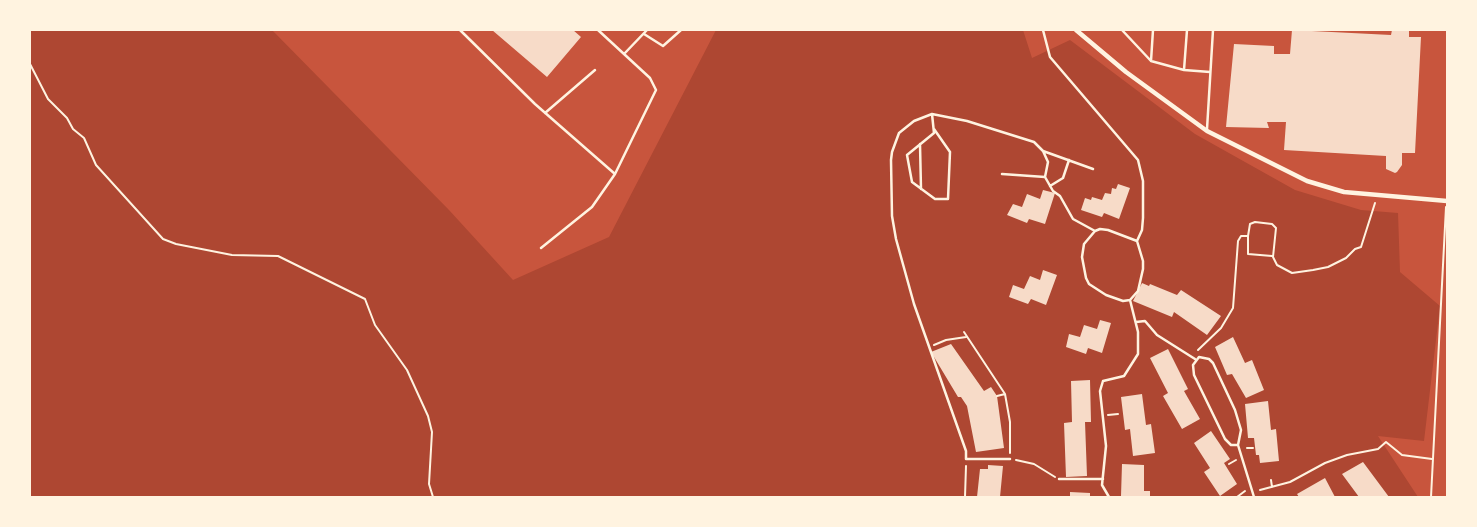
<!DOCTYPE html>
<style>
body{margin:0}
#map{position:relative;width:1477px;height:527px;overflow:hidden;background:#c8553d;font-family:Literata,serif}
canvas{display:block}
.frame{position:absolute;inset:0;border:31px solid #fff3e0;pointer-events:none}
</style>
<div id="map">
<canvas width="1477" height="527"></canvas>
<div class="frame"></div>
</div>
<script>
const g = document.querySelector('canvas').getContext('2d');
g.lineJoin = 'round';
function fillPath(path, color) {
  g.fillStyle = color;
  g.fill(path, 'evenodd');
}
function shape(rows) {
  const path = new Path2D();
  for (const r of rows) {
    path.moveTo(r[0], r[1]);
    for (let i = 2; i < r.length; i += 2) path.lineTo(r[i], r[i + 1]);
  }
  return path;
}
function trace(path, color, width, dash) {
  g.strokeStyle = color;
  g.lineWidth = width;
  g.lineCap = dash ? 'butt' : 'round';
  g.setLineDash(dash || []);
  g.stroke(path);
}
fillPath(shape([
 [30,30,272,30,449,210,513,280,609,237,716,30,1023,30,1032,58,1070,40,1195,134,1295,190,1361,210,1398,213,1400,272,1440,306,1424,441,1378,436,1418,497,30,497]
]), '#ae4732');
fillPath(shape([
 [492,30,573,30,581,37,547,77],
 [1292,30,1391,35,1392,30,1409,30,1409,37,1421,37,1415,153,1402,153,1402,165,1397,172,1395,173,1386,169,1386,156,1284,150,1286,122,1267,122,1269,128,1226,127,1234,44,1274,46,1274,54,1290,54],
 [1118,184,1130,188,1119,219,1104,213,1102,217,1081,210,1085,198,1091,200,1092,197,1102,200,1105,193,1111,194,1112,188,1116,189],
 [1043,190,1055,193,1045,224,1029,219,1027,223,1007,215,1013,204,1022,207,1027,194,1040,199],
 [1043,270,1057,275,1046,305,1031,299,1028,304,1009,297,1013,285,1024,289,1030,276,1040,280],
 [1142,283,1149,286,1150,284,1177,295,1181,290,1221,316,1207,335,1174,312,1172,317,1133,301],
 [1100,320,1111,323,1102,353,1088,348,1086,354,1066,347,1069,334,1080,337,1084,325,1097,329],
 [1233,337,1245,363,1252,360,1264,390,1246,398,1232,374,1227,375,1215,347],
 [951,344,984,391,991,387,997,396,1004,448,976,452,967,406,961,397,958,397,931,352],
 [1168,349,1188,389,1184,391,1200,419,1182,429,1163,396,1168,393,1150,358],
 [1090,380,1091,422,1085,422,1087,476,1066,477,1064,423,1072,422,1071,381],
 [1142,394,1146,425,1151,424,1155,453,1133,456,1130,429,1125,430,1121,397],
 [1268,401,1271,430,1276,429,1279,461,1260,463,1259,455,1256,455,1254,438,1248,438,1245,404],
 [1211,431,1230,459,1224,463,1237,484,1220,496,1204,472,1210,468,1194,443],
 [1363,462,1389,497,1359,497,1342,474],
 [1122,464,1144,465,1144,491,1150,491,1150,497,1121,496],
 [988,465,1003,466,1000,497,977,497,980,469,988,469],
 [1325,478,1335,497,1299,497,1297,494],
 [1070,492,1090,493,1090,497,1070,497]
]), '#f7dbc8');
trace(shape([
 [30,64,48,99,67,118,73,129,84,138,96,165,163,239,176,244,232,255,278,256,365,299,375,325,407,370,428,416,432,432,429,484,433,497],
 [1248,236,1248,254,1272,256],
 [964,332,1005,394,1010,422,1010,453],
 [934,345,946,340,966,337],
 [1198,350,1221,328,1233,308,1238,241,1241,236,1248,236,1250,224,1255,222,1272,224,1276,228,1273,257,1277,265,1292,273,1313,270,1328,267,1346,258,1355,249,1361,247,1375,203],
 [997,396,1005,394],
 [1108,415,1118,414],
 [1247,448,1253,448],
 [1016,460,1034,464,1055,477],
 [1229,464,1236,460],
 [1271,480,1272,487],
 [1260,490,1290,482,1325,463,1347,455,1378,449,1386,442,1402,455,1432,459],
 [965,497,966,466],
 [1237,497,1245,491],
 [1431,497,1446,207]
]), '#fff3e0', 2);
trace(shape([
 [460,30,535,104,615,174],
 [598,30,624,54,647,30],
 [1043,30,1050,57,1138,160,1143,181,1143,218,1142,230,1137,241],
 [1122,30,1151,61],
 [1153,30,1151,61,1184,70],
 [1187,30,1184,70,1210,72],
 [644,34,663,46,681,30],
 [545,113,595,70],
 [932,114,934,133,907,155,912,182,935,199,948,199,950,152,934,129],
 [1207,129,1213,30],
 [920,144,921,189],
 [1043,151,1093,169],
 [1002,174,1045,177],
 [1050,186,1063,178,1069,160],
 [1100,229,1108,230,1137,241,1143,261,1143,269,1138,291,1130,300,1123,301,1106,295,1089,284,1086,278,1082,257,1084,244,1095,231,1100,229],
 [541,248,592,207,615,174,656,90,650,78,624,54],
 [1136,322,1145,321,1157,335,1195,359],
 [1238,445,1231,445,1225,439,1194,375,1193,365,1199,357,1209,359,1213,363,1235,410,1241,430,1238,445,1254,497],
 [1010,459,966,459,966,451,914,304,896,239,892,216,891,160,892,152,899,133,914,121,932,114,967,121,1034,142,1043,151,1048,162,1045,177,1053,191,1060,196,1073,219,1095,231],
 [1059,479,1103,479],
 [1109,497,1102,485,1106,446,1100,391,1103,381,1124,376,1138,354,1138,332,1130,300]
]), '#fff3e0', 2.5);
trace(shape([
 [1076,30,1126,72,1207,131,1307,181,1344,192,1447,201]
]), '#fff3e0', 4.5);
</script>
